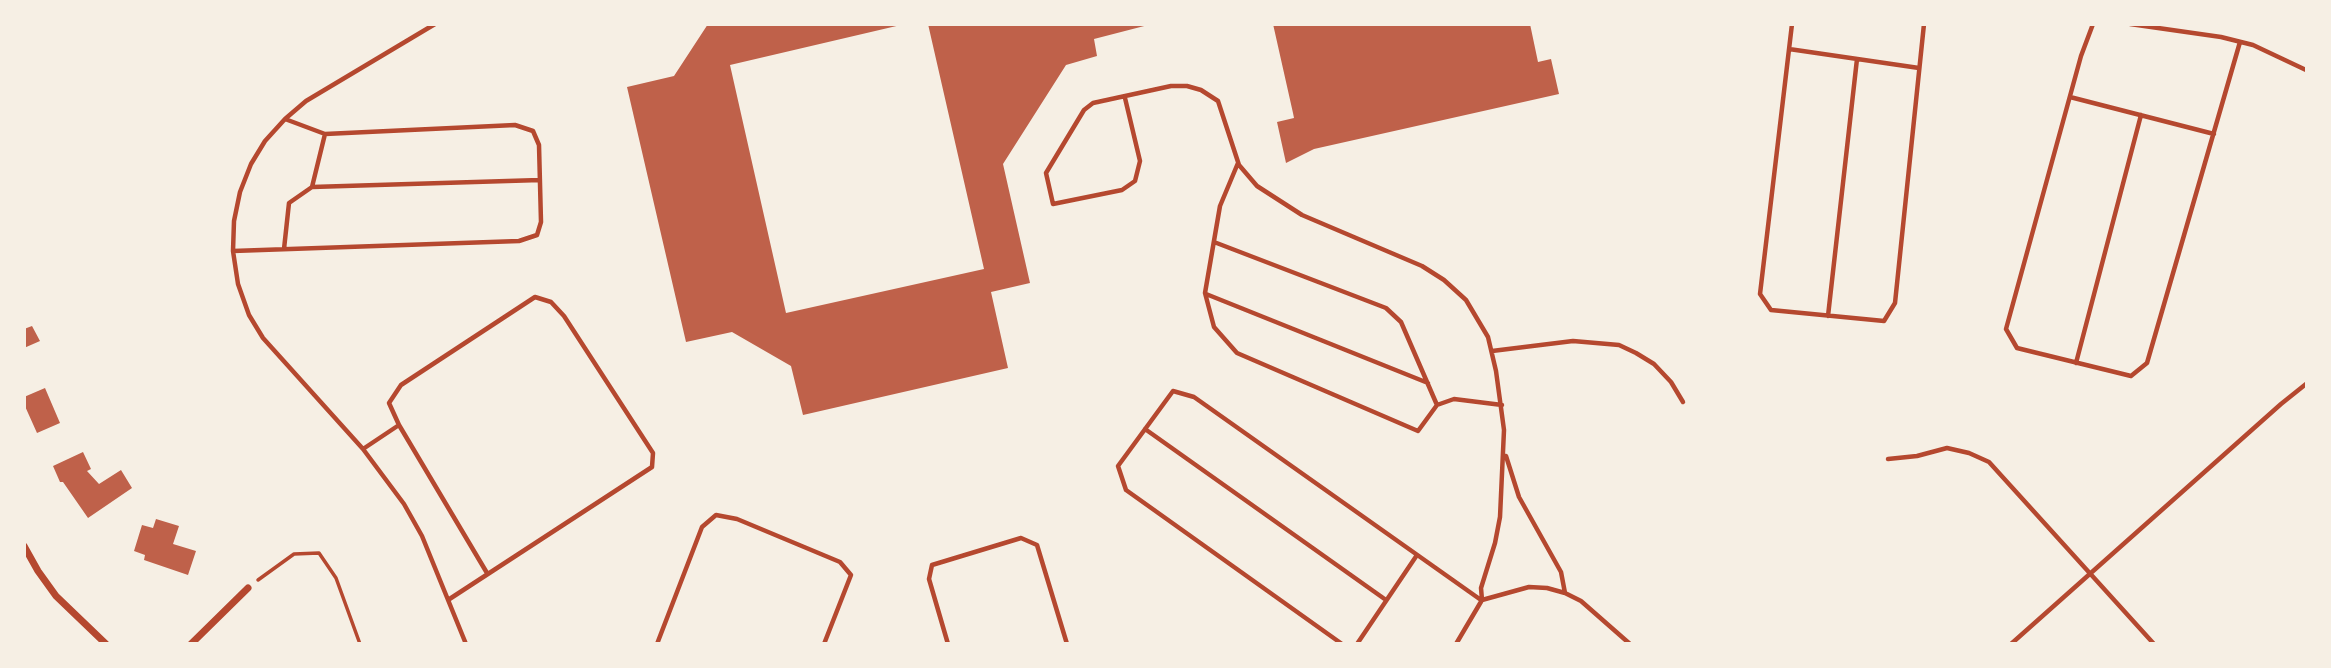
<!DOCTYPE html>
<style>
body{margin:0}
#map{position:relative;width:2331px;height:668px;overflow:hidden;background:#f6efe4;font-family:Signika,sans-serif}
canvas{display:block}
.frame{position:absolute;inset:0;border:26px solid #f6efe4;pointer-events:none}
</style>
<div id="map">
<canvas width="2331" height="668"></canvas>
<div class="frame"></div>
</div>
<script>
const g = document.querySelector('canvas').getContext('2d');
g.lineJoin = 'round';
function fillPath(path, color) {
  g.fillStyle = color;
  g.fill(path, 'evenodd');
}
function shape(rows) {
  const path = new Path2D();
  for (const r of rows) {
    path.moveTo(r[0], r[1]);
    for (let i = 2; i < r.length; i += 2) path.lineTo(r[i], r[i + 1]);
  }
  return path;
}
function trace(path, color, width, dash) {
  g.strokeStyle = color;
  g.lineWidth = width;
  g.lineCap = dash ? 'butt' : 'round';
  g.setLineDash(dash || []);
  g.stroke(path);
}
fillPath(shape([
 [708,24,905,24,730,65,786,313,984,269,928,24,1152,24,1094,39,1097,56,1066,65,1003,164,1030,283,991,292,1008,368,803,415,791,366,732,332,686,342,627,87,674,76],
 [1273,24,1530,24,1538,62,1551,59,1559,94,1314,149,1286,163,1277,122,1294,118,1293,113],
 [32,326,40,341,24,348,24,329],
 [45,388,60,423,37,433,24,404,24,397],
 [83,452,91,469,87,471,99,484,121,470,132,488,88,518,63,482,60,482,53,466],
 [156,519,179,526,173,544,196,551,188,575,144,560,145,555,134,551,142,525,153,528]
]), '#bf614a');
trace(shape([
 [258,580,294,554,319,553,336,578,360,644]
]), '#b5482f', 3.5);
trace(shape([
 [435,24,306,101,285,119,265,141,251,164,240,192,234,221,233,251,238,284,249,315,263,338,363,449,404,504,422,536,466,644],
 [1792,24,1760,294,1771,310,1884,321,1895,303,1924,24],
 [2093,24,2081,56,2006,329,2017,348,2131,376,2147,363,2240,42],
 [2130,24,2221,37,2253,45,2306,70],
 [1789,49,1919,68],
 [2070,97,2214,134],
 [1125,98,1140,161,1135,181,1122,190,1053,204,1046,173,1084,110,1093,103,1171,86,1187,86,1201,90,1218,101,1239,165,1257,186,1302,215,1422,266,1444,280,1466,300,1488,337,1496,371,1504,430,1500,517,1495,543,1481,588,1482,600],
 [1238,163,1220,206,1205,293,1214,327,1237,353,1418,431,1437,405,1454,399,1502,405],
 [312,187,540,180],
 [1214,242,1386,308,1401,322,1437,405],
 [284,249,289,203,312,187,325,134],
 [233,251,519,241,537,235,541,222,539,145,533,131,515,125,325,134,285,119],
 [1206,294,1428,383],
 [1828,316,1857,59],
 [1492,351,1573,341,1619,345,1636,353,1654,364,1671,382,1683,402],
 [2076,363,2141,115],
 [399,425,487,573],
 [1145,429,1386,600],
 [363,449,399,425,389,403,401,385,535,297,551,302,564,316,653,453,652,467,448,600],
 [1506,456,1519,497,1561,572,1565,593],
 [1888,459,1917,456,1947,448,1969,453,1989,462,2154,644],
 [657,644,702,527,716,515,737,519,840,562,851,575,824,644],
 [948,644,929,579,932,565,1021,538,1037,545,1067,644],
 [1342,644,1126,490,1118,466,1173,391,1194,397,1481,600],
 [1357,644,1417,555],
 [1456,644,1482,600,1529,587,1547,588,1565,593,1581,601,1630,644],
 [2011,644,2281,404,2306,384]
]), '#b5482f', 4.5);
trace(shape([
 [24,546,38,571,56,596,106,644],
 [191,644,248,588]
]), '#b5482f', 7);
</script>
